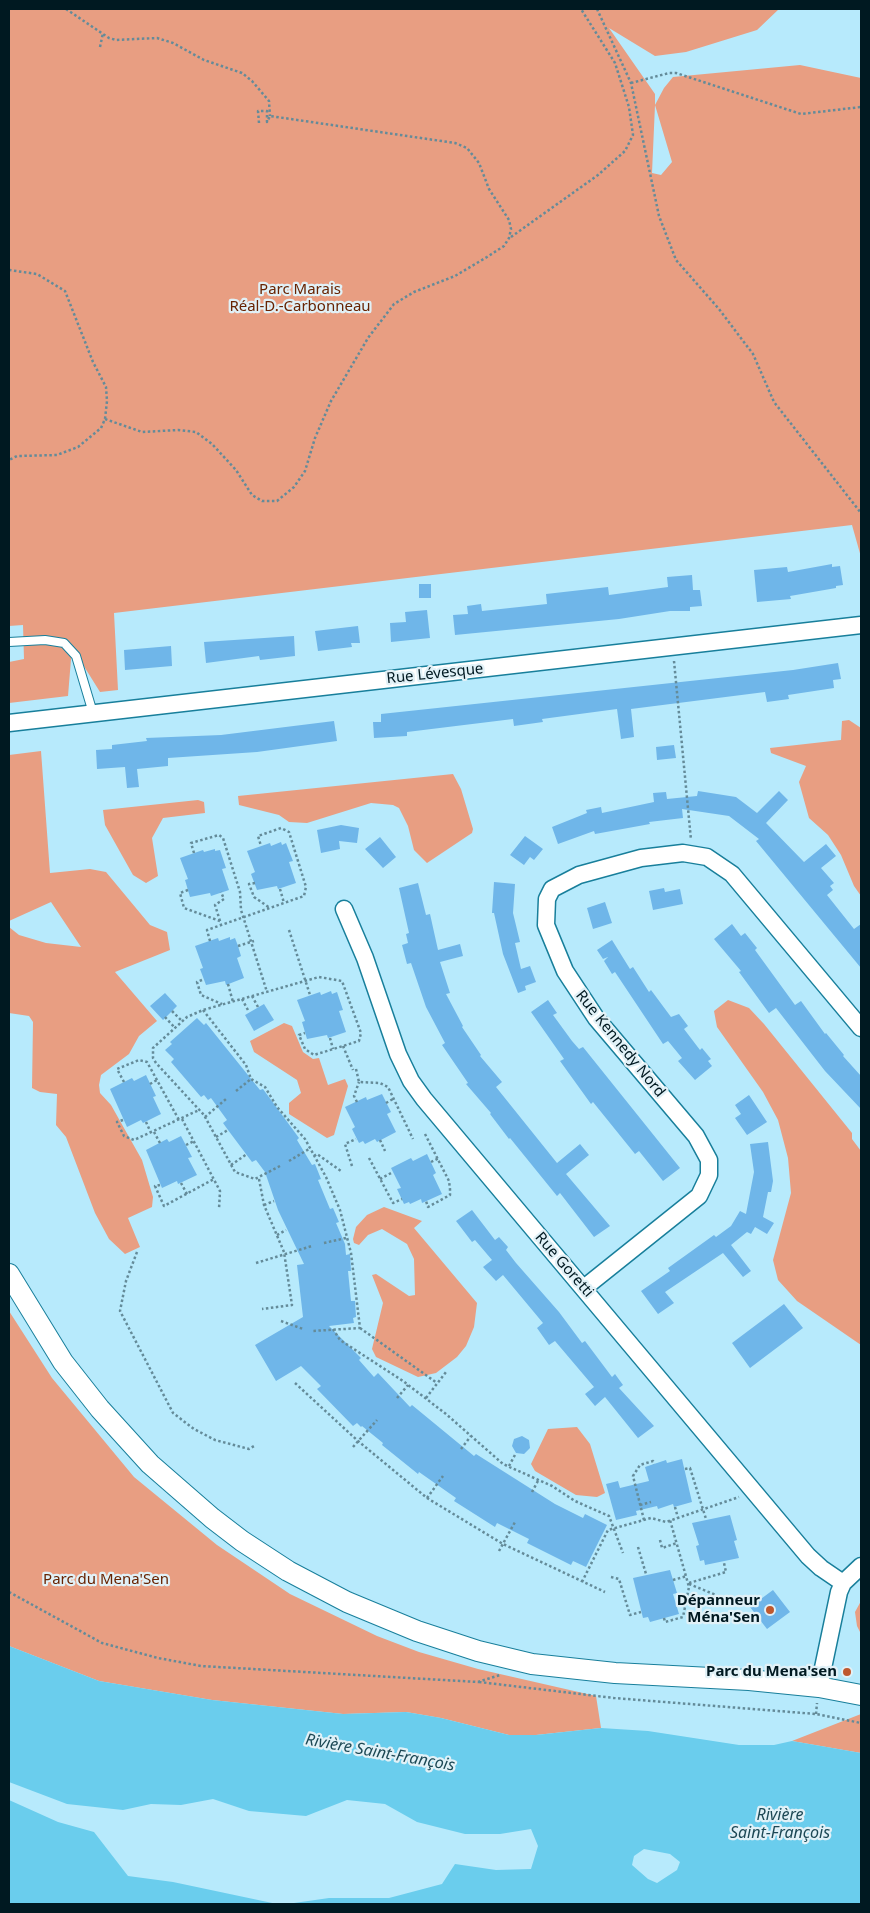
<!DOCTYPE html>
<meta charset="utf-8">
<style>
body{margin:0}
#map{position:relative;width:870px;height:1913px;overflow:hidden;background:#b7eafc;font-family:"Noto Sans",sans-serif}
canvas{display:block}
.frame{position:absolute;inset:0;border:10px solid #001921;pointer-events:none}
</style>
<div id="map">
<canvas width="870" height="1913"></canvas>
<div class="frame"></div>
</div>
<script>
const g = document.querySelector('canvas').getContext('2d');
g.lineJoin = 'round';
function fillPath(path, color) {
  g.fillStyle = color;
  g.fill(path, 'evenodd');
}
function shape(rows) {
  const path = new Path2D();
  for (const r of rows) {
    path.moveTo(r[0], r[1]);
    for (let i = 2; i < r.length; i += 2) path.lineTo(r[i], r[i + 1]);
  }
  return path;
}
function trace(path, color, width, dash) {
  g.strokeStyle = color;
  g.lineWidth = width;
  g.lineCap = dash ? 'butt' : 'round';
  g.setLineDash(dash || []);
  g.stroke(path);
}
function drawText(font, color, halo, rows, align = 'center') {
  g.font = font + ' "Noto Sans",sans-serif';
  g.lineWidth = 4.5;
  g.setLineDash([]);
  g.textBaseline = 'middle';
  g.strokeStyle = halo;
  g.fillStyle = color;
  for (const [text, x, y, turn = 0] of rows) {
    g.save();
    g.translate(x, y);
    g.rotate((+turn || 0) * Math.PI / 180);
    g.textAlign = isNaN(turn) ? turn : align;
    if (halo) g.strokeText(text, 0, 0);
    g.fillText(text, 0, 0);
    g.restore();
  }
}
fillPath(shape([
 [9,9,779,9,757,30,686,52,655,56,609,28,655,94,655,105,664,88,673,77,800,65,861,78,861,557,852,525,114,613,118,690,100,692,72,647,68,696,9,703,9,662,24,659,23,625,9,626],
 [655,105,672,162,661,175,652,173],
 [849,720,861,728,861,896,854,886,841,855,828,835,809,818,799,782,806,766,771,753,770,748,841,740,842,721],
 [41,751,50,873,90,869,106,872,150,925,167,932,170,950,115,972,157,1021,139,1036,129,1054,101,1075,99,1085,100,1093,111,1105,142,1160,153,1197,152,1207,128,1218,140,1247,125,1254,109,1239,95,1213,66,1137,56,1125,57,1094,40,1092,32,1088,33,1022,29,1016,9,1013,9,927,19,935,46,943,81,947,51,902,9,921,9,755],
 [453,774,461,789,473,829,472,833,427,863,414,850,408,826,399,808,393,805,371,803,307,823,289,822,279,815,239,805,238,796],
 [198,800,204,802,205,813,163,818,152,838,158,876,146,883,133,875,105,825,103,810],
 [728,1000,749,1008,764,1024,852,1133,852,1139,861,1151,861,1345,797,1301,778,1280,773,1260,791,1193,788,1158,778,1120,763,1092,717,1027,714,1011],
 [284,1023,292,1026,303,1052,313,1059,319,1058,328,1085,345,1079,348,1086,334,1135,327,1138,289,1114,289,1103,301,1093,297,1080,254,1052,250,1041],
 [384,1207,422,1221,414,1228,477,1303,474,1327,466,1346,457,1357,436,1373,418,1377,376,1357,372,1349,383,1303,372,1275,376,1274,409,1296,415,1295,414,1259,407,1244,382,1229,368,1235,359,1245,354,1243,353,1239,356,1227,367,1215],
 [9,1311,52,1378,134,1477,217,1545,290,1594,377,1636,419,1652,478,1669,596,1696,601,1728,536,1735,509,1735,441,1718,406,1712,343,1714,212,1700,99,1681,9,1646],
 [577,1427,590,1444,605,1493,597,1497,576,1495,535,1471,531,1464,548,1429],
 [861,1601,861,1634,857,1626,855,1612],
 [861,1714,861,1753,792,1741]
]), '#e89e82');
fillPath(shape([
 [9,1646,99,1681,212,1700,343,1714,406,1712,441,1718,509,1735,536,1735,601,1728,648,1731,739,1745,774,1745,792,1741,861,1753,861,1904,287,1904,329,1898,389,1898,442,1884,455,1864,496,1870,531,1869,538,1846,531,1829,500,1834,465,1834,417,1822,385,1804,347,1800,306,1816,249,1811,213,1799,181,1805,151,1804,123,1810,67,1804,9,1782],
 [644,1849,670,1854,680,1862,677,1870,657,1883,648,1879,632,1865,634,1856],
 [9,1800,58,1822,94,1832,128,1876,173,1882,277,1904,9,1904]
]), '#6acded');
fillPath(shape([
 [832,564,832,567,840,566,843,585,836,586,836,588,790,596,791,599,757,602,754,570,787,567,788,572],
 [692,575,693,590,700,590,702,606,690,607,690,611,670,611,619,619,455,635,453,615,468,614,467,606,481,604,482,611,547,604,546,594,608,587,609,595,668,587,667,577],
 [419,584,431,584,431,598,419,598],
 [427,610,430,638,391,642,390,623,406,622,405,612],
 [358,626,360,643,351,643,352,647,318,651,315,631],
 [294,636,295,656,260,660,259,656,206,663,204,642],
 [171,646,172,666,125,670,124,650],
 [838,663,841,679,833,680,834,688,788,695,789,699,767,702,765,692,631,709,634,737,621,739,617,709,542,719,543,722,514,726,513,719,407,732,407,736,374,738,373,722,381,722,381,714,793,670],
 [334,721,337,741,257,752,168,758,168,766,137,769,139,787,127,788,125,767,97,769,96,750,112,749,112,745,147,741,146,738,221,735],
 [674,745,676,758,657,760,656,747],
 [698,791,736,797,757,813,779,791,788,800,766,823,804,862,826,844,836,856,821,868,834,883,830,886,833,890,827,895,854,929,861,924,861,968,756,841,759,839,729,816,682,809,683,818,649,822,650,824,595,834,594,831,558,844,552,827,587,813,586,810,601,807,602,813,654,802,653,793,666,792,667,799,697,796],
 [341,825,359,828,357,843,339,841,340,849,321,853,317,830],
 [525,836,543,849,534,860,530,857,524,865,510,855],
 [380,837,396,857,383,868,365,849],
 [281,842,282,845,286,843,293,861,289,862,296,883,278,889,277,886,257,890,251,874,255,872,247,851,270,843,271,846],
 [215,849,215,851,220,850,226,868,222,869,229,890,211,896,210,893,190,897,185,880,188,879,180,858,203,850,204,852],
 [494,882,515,884,513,913,520,942,515,943,521,969,530,966,536,982,525,986,526,990,518,993,503,954,494,913,492,913],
 [418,883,426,915,430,914,438,950,460,944,463,956,440,962,450,993,446,994,463,1026,462,1027,481,1055,480,1056,502,1082,496,1087,557,1163,580,1144,589,1155,566,1174,610,1226,594,1237,560,1193,557,1196,510,1138,509,1139,490,1114,491,1113,466,1084,468,1083,442,1045,445,1043,426,1007,411,963,407,964,402,945,408,943,406,934,409,933,399,888],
 [664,888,665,892,680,889,683,904,653,910,649,891],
 [605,902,612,923,593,929,587,908],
 [732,924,741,936,745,933,757,948,755,950,795,1005,801,1001,825,1034,826,1033,844,1055,843,1056,861,1076,861,1109,825,1071,776,1008,769,1013,739,972,741,971,714,939],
 [230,937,230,940,235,938,238,946,241,956,237,958,244,978,226,985,225,981,206,985,200,969,203,968,195,946,218,938,219,941],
 [612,940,630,969,633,967,649,992,651,990,671,1017,679,1014,688,1026,684,1029,700,1050,702,1048,711,1059,708,1061,712,1066,695,1080,678,1061,682,1058,668,1041,663,1044,615,972,612,974,604,961,608,957,603,959,597,950],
 [331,991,332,994,337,992,343,1010,339,1011,346,1032,328,1038,327,1035,307,1039,302,1022,305,1021,297,1000,320,992,321,995],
 [165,993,177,1006,163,1020,150,1006],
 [548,1000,557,1013,553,1015,572,1041,579,1049,583,1047,680,1168,663,1181,639,1151,635,1154,593,1102,591,1104,560,1061,564,1059,531,1012],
 [264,1004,274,1020,254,1031,245,1015],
 [197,1018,204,1025,206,1023,260,1090,263,1089,299,1138,297,1140,312,1165,315,1164,321,1179,318,1180,330,1209,333,1208,339,1222,336,1223,345,1244,346,1255,350,1254,351,1271,348,1271,351,1301,355,1301,356,1317,353,1318,354,1323,329,1326,361,1358,359,1360,374,1377,378,1373,410,1407,412,1405,474,1456,476,1454,555,1504,583,1518,585,1514,607,1525,586,1567,573,1561,571,1565,527,1543,529,1539,497,1523,495,1527,454,1501,456,1498,419,1472,418,1474,382,1445,383,1443,362,1426,361,1427,357,1423,353,1426,317,1389,321,1386,301,1366,276,1381,255,1345,303,1317,297,1265,304,1264,278,1210,265,1172,256,1160,252,1162,228,1130,223,1123,227,1120,211,1098,208,1100,204,1095,201,1097,171,1062,174,1059,165,1050,172,1044,170,1042],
 [146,1075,156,1096,153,1097,161,1114,143,1123,141,1120,127,1127,110,1089,132,1078,134,1081],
 [382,1094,391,1112,387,1114,396,1132,377,1142,375,1139,365,1144,363,1141,359,1143,352,1129,355,1127,345,1107,366,1097,367,1100],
 [749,1095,767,1122,747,1135,735,1118,741,1114,735,1105],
 [181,1136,192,1157,188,1158,197,1175,178,1184,177,1181,162,1188,146,1150,167,1139,169,1142],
 [768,1142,773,1181,771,1192,768,1192,763,1217,774,1223,767,1234,755,1227,751,1234,747,1232,731,1245,751,1271,743,1277,723,1253,665,1292,674,1303,658,1314,641,1291,670,1271,668,1268,714,1235,716,1237,731,1226,740,1211,746,1214,754,1172,750,1144],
 [427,1154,436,1173,433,1175,442,1194,422,1203,421,1199,410,1204,409,1202,404,1204,397,1189,401,1188,391,1168,411,1158,413,1161],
 [472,1210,495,1240,499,1237,508,1247,506,1250,516,1263,559,1312,582,1343,585,1341,612,1377,615,1374,623,1385,619,1388,654,1426,638,1438,605,1397,595,1406,585,1394,594,1387,555,1341,549,1345,537,1328,543,1323,503,1275,496,1281,483,1267,492,1260,475,1240,472,1242,456,1221],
 [784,1304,803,1328,750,1368,732,1343],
 [522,1436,529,1440,530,1448,524,1454,516,1453,512,1446,514,1439],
 [682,1459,692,1502,674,1507,673,1504,658,1509,657,1506,636,1511,637,1515,616,1520,606,1484,618,1481,620,1488,649,1481,645,1467,666,1460,667,1463],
 [730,1515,737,1540,734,1541,739,1558,705,1565,704,1560,700,1561,696,1546,699,1545,692,1523],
 [670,1570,677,1593,673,1594,679,1614,650,1622,648,1617,643,1618,633,1578],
 [773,1590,790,1612,767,1629,750,1607]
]), '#6fb6e9');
const service = shape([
 [9,642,45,640,64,643,76,656,93,713]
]);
const minor = shape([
 [9,723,861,625],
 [344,909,365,958,398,1054,411,1081,424,1099,808,1556,821,1568,843,1583],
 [584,1288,699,1196,709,1175,709,1160,696,1136,596,1018,565,971,546,925,547,899,552,889,579,875,641,858,683,853,707,857,732,874,861,1028],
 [819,1687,839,1592,843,1583,861,1566]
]);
const tertiary = shape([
 [9,1274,63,1362,100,1409,150,1464,212,1518,242,1541,288,1571,347,1602,417,1631,478,1651,532,1664,615,1673,749,1680,819,1687,861,1695]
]);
trace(service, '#187f9b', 10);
trace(minor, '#187f9b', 19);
trace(tertiary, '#187f9b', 22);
trace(shape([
 [66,9,109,38,116,40,157,38,173,43,204,60,242,73,252,81,269,101,270,116],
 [597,9,631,83,659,216,676,260,719,309,753,354,774,402,861,513],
 [100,47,103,33],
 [631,83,669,73,676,73,801,114,861,107],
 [259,123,258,111,267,111,267,122,270,116],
 [511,237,598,175,625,151,633,135,629,107,615,63,581,9],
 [9,270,37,274,65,291,93,362,106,387,107,401,105,419,101,428,78,447,57,455,17,456,9,460],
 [105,419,142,432,178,430,196,432,212,444,236,470,252,495,262,501,277,501,294,487,305,471,315,438,331,401,368,338,394,304,414,292,455,276,487,257,504,246,509,238,511,229,509,220,489,189,479,163,467,148,455,143,270,116],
 [674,661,691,840],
 [194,853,191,843,219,835,223,838,240,892,241,910,267,992],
 [255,883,249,884,254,897,270,908],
 [280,889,284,903],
 [188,890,180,893,184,908,220,921,221,925],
 [220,921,215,905,224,899,221,892],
 [289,930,310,995],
 [210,941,207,930,304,896,306,887,289,832,281,828,258,836,261,846],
 [238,946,254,941],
 [202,980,197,982,201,995,222,1004],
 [228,984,233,1002],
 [252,996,258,1007],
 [242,999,249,1012],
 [203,1010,246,1065,251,1079,265,1087,277,1107,305,1139,326,1177,340,1210,351,1253,360,1328,312,1331],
 [172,1011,182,1021],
 [165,1017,175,1028],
 [330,1038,333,1049],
 [343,1046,353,1070],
 [356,1069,359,1082,380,1083,388,1087,413,1139],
 [124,1082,117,1069,139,1060,147,1062,179,1120],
 [150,1084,157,1080],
 [236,1091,251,1079],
 [357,1102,354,1096,359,1082],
 [386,1103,393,1099],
 [205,1117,226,1099],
 [182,1119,220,1191,219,1209],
 [123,1120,117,1122,124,1136,134,1140,199,1110],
 [146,1122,151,1133],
 [154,1132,160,1143],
 [425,1134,449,1181,450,1189,450,1195,428,1207,426,1201],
 [216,1137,228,1130],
 [380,1140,385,1151],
 [186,1145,194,1141],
 [314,1156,317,1154,341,1171],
 [369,1158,393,1203,402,1199],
 [289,1161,309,1149],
 [431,1162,439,1158],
 [231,1165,247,1154],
 [280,1166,255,1179,235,1172,204,1115,156,1063,153,1058,153,1048,187,1017,203,1010,319,977,342,981,361,1033,359,1041,314,1055,305,1049,299,1035,305,1033],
 [352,1166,345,1144,356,1139],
 [259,1179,264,1205,284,1252,292,1305,262,1309],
 [380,1179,393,1172],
 [181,1183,187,1194],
 [160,1185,155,1186,164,1206,214,1179],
 [264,1205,274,1201],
 [277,1235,286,1230],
 [324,1243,346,1238],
 [137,1252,126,1281,120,1311,173,1413,194,1429,215,1440,249,1449,254,1446],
 [256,1263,312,1246],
 [281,1321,303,1329],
 [360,1328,437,1383],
 [333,1329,340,1340,403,1381,446,1414,503,1464,552,1486,575,1501,609,1516,623,1553],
 [295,1383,358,1441,427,1498,503,1544,605,1592],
 [397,1398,408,1385],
 [426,1398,446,1372],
 [353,1447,377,1420],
 [461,1449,471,1436],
 [509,1466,516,1453],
 [685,1469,690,1468,706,1519],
 [532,1492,539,1479],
 [427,1498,443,1476],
 [640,1505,651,1502],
 [675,1507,678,1518],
 [644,1520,633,1476,640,1465,653,1461,654,1464],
 [660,1540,662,1548,677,1543],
 [638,1547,646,1574],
 [499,1551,515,1522],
 [611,1577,619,1579,630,1615,641,1612],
 [673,1580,687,1576],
 [582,1582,608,1530,651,1518,666,1522,739,1497],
 [689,1583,726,1572,724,1563],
 [689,1584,716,1595],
 [9,1592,102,1643,158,1658,201,1666,478,1682,500,1675],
 [664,1618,665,1622,683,1617,689,1587,670,1520],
 [479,1682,614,1698,816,1714,861,1723],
 [816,1714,817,1703]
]), '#648b99', 2.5, [2.5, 2.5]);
trace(service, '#fff', 8);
trace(minor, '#fff', 16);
trace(tertiary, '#fff', 20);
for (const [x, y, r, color] of [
 [770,1610,5,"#bf582e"],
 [847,1672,5,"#bf582e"]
]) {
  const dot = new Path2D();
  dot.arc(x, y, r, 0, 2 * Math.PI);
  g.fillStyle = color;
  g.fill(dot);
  trace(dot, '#e1f1f7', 2);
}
drawText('15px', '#672302', '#e1f1f7', [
 ["Parc Marais",300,290],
 ["Réal-D.-Carbonneau",300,307],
 ["Parc du Mena'Sen",106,1580]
]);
drawText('15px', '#001921', '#e1f1f7', [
 ["Rue Lévesque",435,674,-6],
 ["Rue Kennedy Nord",620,1044,51],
 ["Rue Goretti",564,1265,49]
]);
drawText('bold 15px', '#001921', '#e1f1f7', [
 ["Dépanneur",760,1601],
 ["Ména'Sen",760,1618],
 ["Parc du Mena'sen",837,1672]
], 'right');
drawText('italic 16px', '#1c4855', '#e1f1f7', [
 ["Rivière Saint-François",380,1753,10],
 ["Rivière",780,1815],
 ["Saint-François",780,1833]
]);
</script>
